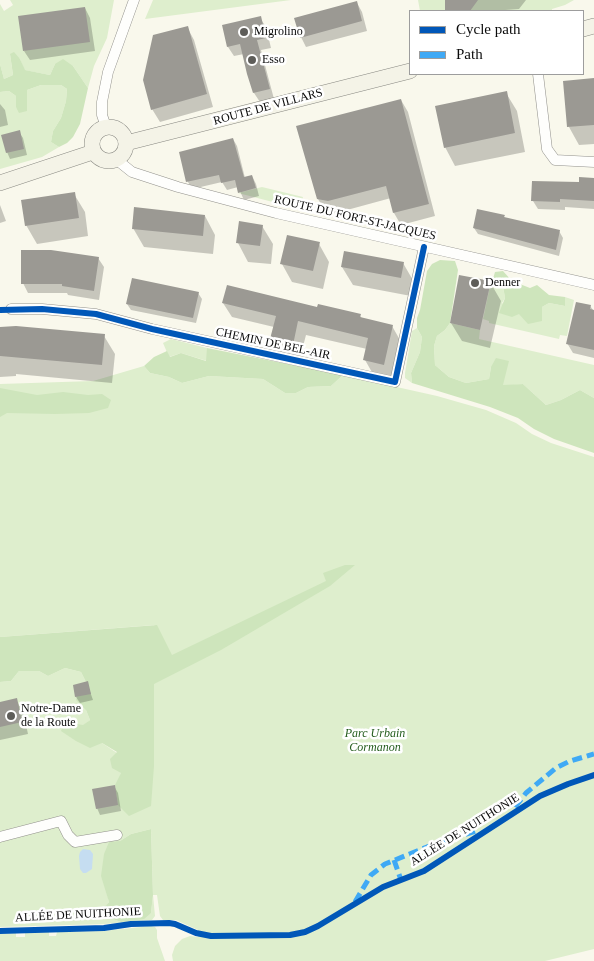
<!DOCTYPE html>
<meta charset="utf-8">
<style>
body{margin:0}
#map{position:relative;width:594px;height:961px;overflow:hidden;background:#f9f8ec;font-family:Georgia,serif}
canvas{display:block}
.legend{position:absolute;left:409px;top:10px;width:175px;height:65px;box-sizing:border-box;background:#fff;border:1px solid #9d9d9d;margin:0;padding:6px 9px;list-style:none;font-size:15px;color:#0a0a0a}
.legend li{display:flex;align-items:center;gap:10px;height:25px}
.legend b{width:25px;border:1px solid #9d9d9d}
</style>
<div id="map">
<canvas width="594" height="961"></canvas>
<ul class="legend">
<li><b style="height:6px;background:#0057b8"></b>Cycle path</li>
<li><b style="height:6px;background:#3fa9f5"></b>Path</li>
</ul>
</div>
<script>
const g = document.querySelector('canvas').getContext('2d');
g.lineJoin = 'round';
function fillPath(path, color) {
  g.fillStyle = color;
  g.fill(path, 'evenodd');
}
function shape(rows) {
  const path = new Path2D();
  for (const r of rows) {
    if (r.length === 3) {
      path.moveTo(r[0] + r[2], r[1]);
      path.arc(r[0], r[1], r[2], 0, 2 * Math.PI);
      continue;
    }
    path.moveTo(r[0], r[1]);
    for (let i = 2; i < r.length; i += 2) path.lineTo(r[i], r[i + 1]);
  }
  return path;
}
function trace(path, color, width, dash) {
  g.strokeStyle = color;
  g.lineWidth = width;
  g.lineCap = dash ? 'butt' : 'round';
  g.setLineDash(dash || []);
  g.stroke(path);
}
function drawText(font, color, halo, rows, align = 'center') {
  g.font = font + ' Georgia,serif';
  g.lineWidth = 5;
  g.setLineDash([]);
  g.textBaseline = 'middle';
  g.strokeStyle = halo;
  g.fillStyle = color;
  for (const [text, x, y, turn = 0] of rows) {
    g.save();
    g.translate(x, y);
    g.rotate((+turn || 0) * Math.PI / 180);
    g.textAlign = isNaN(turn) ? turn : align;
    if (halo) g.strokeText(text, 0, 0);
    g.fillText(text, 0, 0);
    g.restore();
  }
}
fillPath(shape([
 [10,0,114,0,107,38,94,66,88,88,73,66,55,64,50,75,24,70,20,59,10,54,13,75,4,79,0,64,0,4,4,11,13,5],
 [153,0,291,0,145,19],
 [418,0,574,0,565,5,552,9,552,11,420,11],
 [41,85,61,85,67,89,66,101,61,118,53,131,51,142,59,147,42,157,0,169,0,92,9,91,16,96,16,107,27,111,27,90],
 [262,187,303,197,302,200,296,208,238,193],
 [493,279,503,286,505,298,502,303,519,314,542,307,549,303,565,306,565,297,574,300,567,336,560,335,559,339,489,323,489,321,483,319,491,281],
 [450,323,480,330,479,339,594,365,594,398,580,390,561,400,546,405,523,384,503,386,491,367,489,379,466,383,449,377,435,365,434,346,437,336,445,330],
 [417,328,422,337,420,352,411,373,412,383,405,378,405,373,412,331],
 [171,339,207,348,207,361,181,353,169,357,163,343],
 [144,366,150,373,169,377,182,383,209,376,263,379,285,393,296,393,308,387,331,386,343,375,437,396,486,410,516,423,532,434,551,443,594,457,594,949,545,961,173,961,172,955,175,946,182,939,190,936,198,937,198,930,176,920,163,920,160,916,157,895,153,895,155,916,152,920,104,924,0,927,0,682,11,681,19,671,39,671,48,676,65,668,81,672,86,682,86,710,90,720,84,725,102,743,117,753,121,773,118,805,155,625,0,637,0,384,93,381],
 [151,829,153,895,151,913,121,922,100,914,109,902,107,892,120,841,131,834],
 [151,926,155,927,157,930,157,938,165,961,0,961,0,934,16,933,16,937,25,937,25,933,49,932,49,936,56,936,57,932,103,931]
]), '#deeecd');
fillPath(shape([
 [14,52,20,59,25,70,50,75,55,64,63,59,73,66,88,88,80,124,73,137,67,143,59,147,51,142,53,131,61,118,66,101,67,89,61,85,41,85,27,90,27,111,19,113,16,107,16,96,9,91,0,92,0,64,4,79,13,75,10,54],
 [440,260,455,261,458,270,450,323,445,330,437,336,434,346,435,365,449,377,466,383,489,379,491,367,496,358,509,361,503,385,523,384,546,405,561,400,580,390,594,398,594,453,554,439,534,429,518,418,490,407,412,383,411,373,420,352,422,337,417,328,417,318,420,310,427,271,432,264],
 [503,271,512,281,530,288,537,285,549,295,565,297,565,306,549,303,542,307,542,321,528,324,519,314,512,317,499,313,505,298,503,286,493,279,495,272],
 [207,348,343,375,331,386,308,387,296,393,285,393,263,379,209,376,182,383,169,377,150,373,144,366,154,357,167,351,170,357,181,353,206,361],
 [0,388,37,395,63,392,88,395,102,394,111,400,108,408,89,413,55,414,7,413,0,417],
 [345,565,355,565,330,586,221,650,154,684,154,766,151,806,129,816,118,805,115,785,121,773,112,768,110,759,117,752,102,743,90,748,76,741,61,731,65,722,83,725,90,720,86,710,76,700,79,691,86,682,81,672,65,668,48,676,39,671,19,671,11,681,0,682,0,637,157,625,172,655,326,581,323,573],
 [151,829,153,895,151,913,144,919,121,922,99,914,109,902,101,876,104,854,109,842,120,841,131,834]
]), '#cee5bc');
fillPath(shape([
 [83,849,90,850,93,854,92,869,86,873,83,873,80,869,79,856,80,852]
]), '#c5ddf1');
fillPath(shape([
 [447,0,526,0,519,9,492,11,446,11],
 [357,3,362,12,367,31,306,47,301,37],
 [85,8,90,18,95,51,30,60,24,51],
 [260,18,266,27,271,48,261,50,274,99,260,102,254,93,248,74,244,54,234,56,228,47,223,26],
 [187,27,194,40,213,107,160,122,152,109],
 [594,81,594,144,579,145,569,127],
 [506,93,517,111,525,152,455,166,445,147],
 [401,100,408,112,435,216,401,225,394,213,391,198,336,213,325,211,318,199],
 [0,104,5,110,8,125,0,127],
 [19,132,23,138,27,155,10,159,7,152],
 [233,139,237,146,245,178,252,176,256,184,259,196,244,200,238,187,227,190,222,182,192,189,188,182,180,153],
 [594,179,594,209,565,207,565,210,538,209,533,201],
 [74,194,85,212,88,236,37,244,26,225],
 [0,205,6,221,0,223],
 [205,216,215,235,213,254,144,247,133,228],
 [504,216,505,219,559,231,563,238,559,256,478,234,474,228],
 [262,226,273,244,271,264,248,262,238,243],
 [319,244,329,262,323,289,292,282,282,264],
 [98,258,104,267,99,300,68,295,67,293,28,293,23,283],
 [403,263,414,282,411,296,353,285,342,267],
 [490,282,501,301,490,348,462,341,451,323],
 [198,293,202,299,196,323,131,310,127,304],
 [223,303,318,309,360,315,362,319,392,326,400,340,391,378,373,374,365,360,367,349,306,335,300,358,279,353,271,339,274,327,232,317],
 [590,306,594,311,594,358,573,353,567,343],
 [0,328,104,336,115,354,112,383,16,374,16,376,0,377],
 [87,683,93,700,80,703,76,697,74,686],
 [16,700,23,711,28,734,0,740,0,703],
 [114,786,118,793,121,811,100,815,97,808]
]), '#0003');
fillPath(shape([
 [445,0,478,0,470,11,445,11],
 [357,1,362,21,300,38,294,18],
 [85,7,90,42,23,51,18,16],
 [261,16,266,38,257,40,270,89,253,93,247,74,240,44,227,47,222,25],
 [188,26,207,94,151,110,143,80,153,35],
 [594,78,594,125,567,127,563,81],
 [507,91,515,133,444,148,435,106],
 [401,99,429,204,393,213,386,186,328,201,317,199,296,126],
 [20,130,24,149,6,153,1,135],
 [233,138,244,177,252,175,256,188,238,193,235,180,221,183,219,175,186,182,179,152],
 [579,177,594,178,594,201,560,199,560,202,531,201,532,181,579,182],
 [75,192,79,218,25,226,21,200],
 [134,207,205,215,203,236,132,229],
 [477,209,505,215,504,217,560,230,556,250,473,228],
 [239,221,263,225,260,246,236,243],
 [287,235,320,242,313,271,280,264],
 [21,250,51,250,99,257,94,291,62,286,62,284,21,284],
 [344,251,404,262,401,278,341,267],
 [459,275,491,281,480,330,450,323],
 [132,278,199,292,193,318,126,304],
 [227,285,317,307,318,304,361,314,360,317,393,325,384,365,363,360,368,338,298,321,293,345,270,339,276,316,222,303],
 [576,302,591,305,590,309,594,310,594,350,566,344],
 [16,326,105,334,102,365,0,356,0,327],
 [88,681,91,694,75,697,73,685],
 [17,698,22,722,0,727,0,702],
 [115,785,118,805,96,809,92,789]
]), '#9b9993');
const street = shape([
 [538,74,547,149,555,160,594,162],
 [106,127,102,115,102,102,108,72,134,0],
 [117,160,132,172,178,187,276,213,594,285],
 [11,309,42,309,96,314,152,329,395,382,424,247],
 [0,837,61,821,68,835,75,842,117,835]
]);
const secondary = shape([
 [583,29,594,26],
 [109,144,17],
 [126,143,410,71],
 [0,183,93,152]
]);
trace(street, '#92918c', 11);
trace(secondary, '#888882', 16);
trace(street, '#fefefc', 10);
trace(secondary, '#f4f3e7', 15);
trace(shape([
 [515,807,526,793,556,768,570,761,594,754],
 [394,860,401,880],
 [355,902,371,875,385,864,427,847,479,830]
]), '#3fa9f5', 5, [10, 5]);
trace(shape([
 [0,310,42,309,96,314,152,329,395,382,424,247],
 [0,931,104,928,131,924,169,923,175,924,196,933,211,936,290,935,305,932,318,926,383,887,424,871,540,796,568,784,594,775]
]), '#0057b8', 6);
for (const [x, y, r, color] of [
 [244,32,5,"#5e5d59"],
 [252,60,5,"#5e5d59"],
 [475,283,5,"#5e5d59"],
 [11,716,5,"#5e5d59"]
]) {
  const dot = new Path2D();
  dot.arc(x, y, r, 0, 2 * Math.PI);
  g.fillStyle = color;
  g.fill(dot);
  trace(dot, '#fff', 2);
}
drawText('12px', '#0a0a0a', '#fff', [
 ["Migrolino",254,32],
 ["Esso",262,60],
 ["Denner",485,283],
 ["Notre-Dame",21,709],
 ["de la Route",21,723]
], 'left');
drawText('12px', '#0a0a0a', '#fff', [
 ["ROUTE DE VILLARS",268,107,-15],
 ["ROUTE DU FORT-ST-JACQUES",355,218,13],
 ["CHEMIN DE BEL-AIR",273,344,12],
 ["ALLÉE DE NUITHONIE",465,830,-32],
 ["ALLÉE DE NUITHONIE",78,915,-3]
]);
drawText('italic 12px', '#255d1e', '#fff', [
 ["Parc Urbain",375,734],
 ["Cormanon",375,748]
]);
</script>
